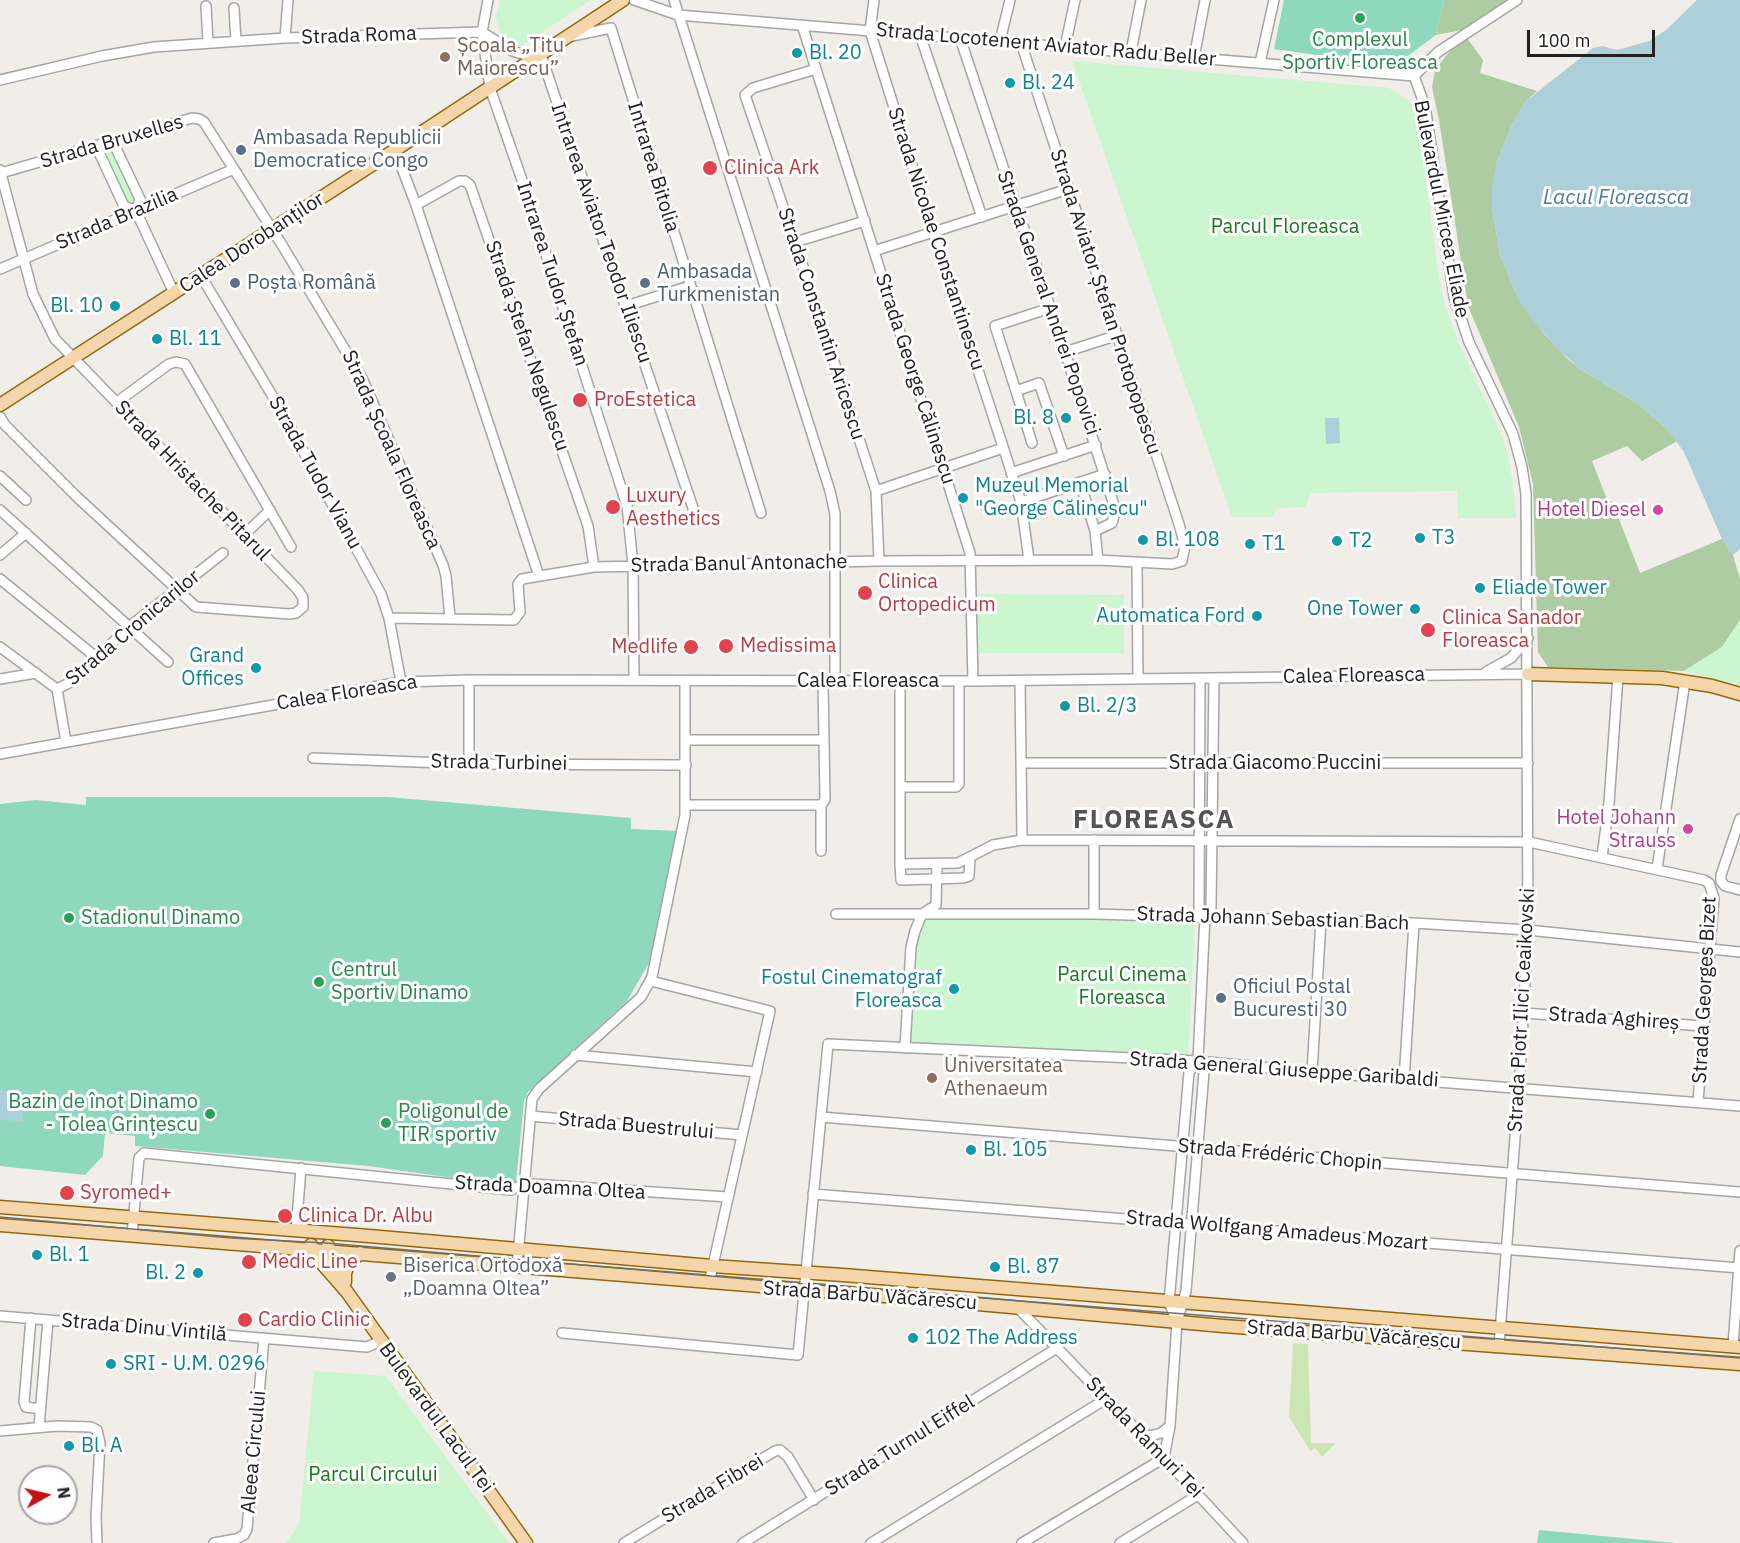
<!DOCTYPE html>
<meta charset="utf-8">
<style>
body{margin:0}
#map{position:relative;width:1740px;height:1543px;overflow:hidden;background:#f1eee9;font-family:"IBM Plex Sans",sans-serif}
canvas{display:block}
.north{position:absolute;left:18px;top:1465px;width:60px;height:60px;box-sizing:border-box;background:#fff;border:2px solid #a6a6a6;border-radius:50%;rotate:82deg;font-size:16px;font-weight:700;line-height:24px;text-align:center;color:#212121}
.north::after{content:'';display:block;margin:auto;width:21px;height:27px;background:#c11411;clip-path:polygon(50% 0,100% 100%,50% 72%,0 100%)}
.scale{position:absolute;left:1527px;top:30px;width:128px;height:27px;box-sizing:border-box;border:3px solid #212121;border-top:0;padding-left:8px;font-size:18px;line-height:21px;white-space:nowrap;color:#212121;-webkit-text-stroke:4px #fff;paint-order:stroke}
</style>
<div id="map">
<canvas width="1740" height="1543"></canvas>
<div class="north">N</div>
<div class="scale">100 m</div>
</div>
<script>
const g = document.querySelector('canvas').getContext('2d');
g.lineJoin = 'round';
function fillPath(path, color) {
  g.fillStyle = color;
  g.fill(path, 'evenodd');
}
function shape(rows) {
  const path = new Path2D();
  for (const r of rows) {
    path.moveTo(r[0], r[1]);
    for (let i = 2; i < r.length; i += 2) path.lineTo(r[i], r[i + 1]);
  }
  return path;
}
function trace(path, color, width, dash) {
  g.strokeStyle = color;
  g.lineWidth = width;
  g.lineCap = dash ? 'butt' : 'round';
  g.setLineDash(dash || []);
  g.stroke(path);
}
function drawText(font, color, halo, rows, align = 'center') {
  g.font = font + ' "IBM Plex Sans",sans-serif';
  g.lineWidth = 6;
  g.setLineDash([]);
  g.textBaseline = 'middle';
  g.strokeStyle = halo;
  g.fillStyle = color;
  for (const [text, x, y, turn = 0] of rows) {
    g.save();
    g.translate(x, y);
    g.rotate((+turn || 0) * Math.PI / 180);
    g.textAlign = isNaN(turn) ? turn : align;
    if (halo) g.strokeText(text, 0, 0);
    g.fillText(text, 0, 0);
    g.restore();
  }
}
fillPath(shape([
 [1293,1343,1308,1344,1311,1443,1336,1443,1322,1457,1315,1448,1310,1451,1289,1417]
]), '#cbe6b3');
fillPath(shape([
 [1444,0,1507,0,1462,30,1436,35],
 [1467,38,1483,60,1480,73,1537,91,1526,101,1513,123,1497,162,1492,208,1500,254,1519,300,1544,334,1568,359,1580,369,1637,403,1666,428,1677,441,1642,461,1627,446,1592,461,1608,502,1612,501,1640,573,1722,539,1733,555,1740,579,1740,620,1722,647,1684,671,1548,667,1538,652,1533,484,1519,427,1468,306,1439,120,1432,87,1435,70,1449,52]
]), '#adcca1');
fillPath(shape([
 [500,0,591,0,521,46,515,46,507,42,501,35,496,18],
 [1072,61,1389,88,1416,105,1439,277,1446,308,1459,344,1498,427,1507,450,1513,484,1516,518,1458,518,1457,491,1310,493,1306,507,1278,508,1272,517,1232,517],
 [113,142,140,199,136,211,124,206,96,146],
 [971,594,1124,595,1124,653,972,653],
 [1740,620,1740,687,1684,671,1722,647],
 [925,918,1195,920,1188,1057,910,1043,914,950],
 [314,1371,386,1376,509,1543,286,1543,299,1524]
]), '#cbf6cf');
fillPath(shape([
 [1284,0,1444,0,1436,35,1394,66,1274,49],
 [86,797,388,797,631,818,631,829,679,831,649,963,627,1001,528,1092,524,1101,516,1183,510,1186,368,1166,135,1146,135,1136,105,1133,103,1156,85,1175,0,1166,0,804,36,800,86,805],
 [1539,1530,1676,1543,1537,1543]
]), '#8ed9bd');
fillPath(shape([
 [1697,0,1740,0,1740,549,1733,555,1722,539,1684,452,1666,428,1637,403,1580,369,1556,347,1533,321,1519,300,1500,254,1492,208,1492,185,1497,162,1513,123,1526,101,1593,48,1602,46,1617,50,1649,41,1666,30],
 [1325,418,1339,418,1340,443,1326,444],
 [0,1090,26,1094,22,1122,0,1119]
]), '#adcfda');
const minor = shape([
 [488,0,482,32,490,88,522,180,627,506,633,565,634,680],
 [634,0,678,15,1414,76],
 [674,0,830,491,835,514,835,681],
 [874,0,870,31,933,232,1021,502,1029,560],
 [206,6,208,42],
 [234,8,236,41],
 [802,25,970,553,973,681],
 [482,32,512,51,536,58],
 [920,35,982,217],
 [572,36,611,28,761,513],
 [285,38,288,0],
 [960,38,1065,352,1114,505,1115,512,1112,523,1095,531,1098,560],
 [1000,41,1010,0],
 [1065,47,1075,0],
 [1131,52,1141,0],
 [541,55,695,514],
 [1194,58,1205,0],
 [1260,63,1274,0],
 [816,69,753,88,745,95,795,242,876,491,879,561],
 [1414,76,1425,106,1454,297,1469,342,1513,434,1522,467,1526,494,1528,930,1520,1073,1499,1346],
 [1414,76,1438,52,1517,0],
 [0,80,102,56,154,47,285,38,482,32],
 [113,142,140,199,136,211,174,293],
 [96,146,124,206,136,211],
 [395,150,416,205,539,576],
 [0,170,33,294,55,339,298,590,303,598,303,607,296,613,289,614,196,607,76,496,5,425,0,417],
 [1,173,192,118,199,119,204,122,282,245,362,378,443,565,446,576,450,618],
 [416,205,459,181,465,181,470,185,588,526,594,567],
 [795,242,865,221],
 [874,251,1068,189],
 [0,269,234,169],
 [201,276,282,412,381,594,389,618,401,682],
 [626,306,690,286],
 [1050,308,995,326,1016,391,1039,383,1064,456],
 [1065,352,1115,336],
 [1016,391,1032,443],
 [117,402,169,364,176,362,185,364,291,547],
 [1011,473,1096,445],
 [0,476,26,500],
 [1080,482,1095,531],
 [876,491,1003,448],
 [1021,502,1105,474],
 [0,510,168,662],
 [244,535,270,510],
 [0,555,26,533],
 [1137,564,1138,679],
 [0,579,97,658],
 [389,618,514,620,520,612,518,584,522,579,594,567,879,561,1098,560,1172,564,1182,561,1185,546,1179,524,1021,43],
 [0,647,57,689],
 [1486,672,1511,658,1528,638],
 [0,679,36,673],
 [1200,679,1199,908,1205,916],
 [469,680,469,764],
 [900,681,900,864,958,863,993,845,1022,840,1529,842,1704,880,1709,883,1714,898,1698,1102],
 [1020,681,1022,840],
 [57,689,71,682,129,627,223,553],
 [57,689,66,742],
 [686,740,824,740],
 [0,754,401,682,469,680,973,681,1528,674],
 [313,758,469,764,686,765],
 [1021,763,1528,763],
 [900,787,956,787,959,784,959,681],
 [686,805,821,805],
 [1740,819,1721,875,1721,881,1725,886,1740,890],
 [1094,840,1094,914],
 [821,851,821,805,825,800,823,681],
 [1602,857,1609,803,1618,676],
 [900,864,901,880,963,878,969,876,970,857],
 [1657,869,1685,681],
 [836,914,1094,914,1414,923,1528,930,1740,952],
 [651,981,770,1011,709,1283],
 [1524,1013,1703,1026],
 [905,1048,911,947,915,931,922,914,936,905,937,864],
 [575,1055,757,1072],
 [1312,1072,1321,920],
 [1404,1080,1414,923],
 [530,1116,742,1135],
 [821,1117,1740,1192],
 [813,1194,1740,1268],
 [296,1231,301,1168],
 [132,1235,139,1158,144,1153,511,1190,524,1184,532,1184,728,1197],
 [517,1266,532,1099,539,1089,641,997,652,977,685,815,685,681],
 [1017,1307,1164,1458,1243,1543],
 [0,1316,367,1347,381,1341],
 [31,1318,24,1402,26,1407,40,1409],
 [1177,1322,1169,1302,1189,1072,1198,1061],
 [562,1333,798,1355,828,1044,1198,1061,1312,1072,1740,1106],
 [1733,1346,1740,1251],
 [39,1427,48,1320],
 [0,1431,57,1426,91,1427,97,1430,100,1443,96,1517,97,1543],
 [1139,1432,1150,1436,1161,1433,1170,1426],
 [1164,1458,1170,1426,1177,1322,1186,1291,1204,1072,1198,1061,1205,916,1211,908,1214,679],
 [214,1543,236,1539,244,1535,247,1529,264,1338],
 [624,1543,775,1451,780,1450,788,1457,814,1500],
 [743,1543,1057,1348],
 [871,1543,1106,1399],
 [1022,1543,1164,1458],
 [1120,1543,1198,1495]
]);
const major = shape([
 [0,405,395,150,623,0],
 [1528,674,1662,678,1712,686,1740,694],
 [0,1207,369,1236,712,1266,843,1275,1740,1347],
 [0,1225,922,1299,1223,1326,1740,1364],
 [311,1245,320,1261,347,1292,526,1543],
 [328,1246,343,1283],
 [345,1282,345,1273,349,1263,360,1253]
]);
trace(minor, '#a5a5a5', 12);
trace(major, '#92680d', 15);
trace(minor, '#fff', 9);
trace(major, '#f5d6aa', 12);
trace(shape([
 [0,1217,231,1238,326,1243,781,1282,1740,1358]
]), '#6f6f6f', 1.5);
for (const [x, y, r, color] of [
 [1360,18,6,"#2e9e5b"],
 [797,53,6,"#0f9aa8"],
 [445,57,6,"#8d6e63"],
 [1010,83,6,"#0f9aa8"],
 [241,150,6,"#5c6f8a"],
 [710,168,8,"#e0444e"],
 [235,283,6,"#5c6f8a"],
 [645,283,6,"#5c6f8a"],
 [115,306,6,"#0f9aa8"],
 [157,339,6,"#0f9aa8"],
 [580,400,8,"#e0444e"],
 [1066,418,6,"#0f9aa8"],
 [963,498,6,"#0f9aa8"],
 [613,507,8,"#e0444e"],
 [1658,510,6,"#d1479c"],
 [1420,538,6,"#0f9aa8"],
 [1143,540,6,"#0f9aa8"],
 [1337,541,6,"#0f9aa8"],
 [1250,544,6,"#0f9aa8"],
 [1480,588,6,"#0f9aa8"],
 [865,593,8,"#e0444e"],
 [1415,609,6,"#0f9aa8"],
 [1257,616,6,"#0f9aa8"],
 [1428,630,8,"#e0444e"],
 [726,646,8,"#e0444e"],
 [691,647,8,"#e0444e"],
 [256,668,6,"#0f9aa8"],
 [1065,706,6,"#0f9aa8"],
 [1688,829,6,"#d1479c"],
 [69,918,6,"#2e9e5b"],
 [319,982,6,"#2e9e5b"],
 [954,989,6,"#0f9aa8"],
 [1221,998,6,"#5c6f8a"],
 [932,1078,6,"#8d6e63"],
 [210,1114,6,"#2e9e5b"],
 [386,1123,6,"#2e9e5b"],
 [971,1150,6,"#0f9aa8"],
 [67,1193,8,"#e0444e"],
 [285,1216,8,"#e0444e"],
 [37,1255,6,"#0f9aa8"],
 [249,1262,8,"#e0444e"],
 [995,1267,6,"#0f9aa8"],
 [198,1273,6,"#0f9aa8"],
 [391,1277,6,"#6b7280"],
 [245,1320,8,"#e0444e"],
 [913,1338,6,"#0f9aa8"],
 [111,1364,6,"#0f9aa8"],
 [69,1446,6,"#0f9aa8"]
]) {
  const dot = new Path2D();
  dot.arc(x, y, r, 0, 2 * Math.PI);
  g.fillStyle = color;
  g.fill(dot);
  trace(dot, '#fff', 2);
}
drawText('20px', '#212121', '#fff', [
 ["Strada Roma",359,36,-2],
 ["Strada Locotenent Aviator Radu Beller",1046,45,5],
 ["Strada Bruxelles",112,142,-16],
 ["Intrarea Bitolia",653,167,73],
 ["Bulevardul Mircea Eliade",1441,209,79],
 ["Strada Brazilia",117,219,-23],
 ["Intrarea Aviator Teodor Iliescu",601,233,71],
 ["Strada Nicolae Constantinescu",936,239,72],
 ["Calea Dorobanților",252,243,-33],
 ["Intrarea Tudor Ștefan",552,274,72],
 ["Strada Aviator Ștefan Protopopescu",1105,302,72],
 ["Strada General Andrei Popovici",1048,303,71],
 ["Strada Constantin Aricescu",821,324,72],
 ["Strada Ștefan Negulescu",527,346,71],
 ["Strada George Călinescu",915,379,72],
 ["Strada Școala Floreasca",391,450,66],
 ["Strada Tudor Vianu",315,473,61],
 ["Strada Hristache Pitarul",192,481,46],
 ["Strada Banul Antonache",739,564,-1],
 ["Strada Cronicarilor",133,628,-40],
 ["Calea Floreasca",1354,676,-1],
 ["Calea Floreasca",868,681],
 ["Calea Floreasca",347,693,-9],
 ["Strada Turbinei",499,763,1],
 ["Strada Giacomo Puccini",1275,763],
 ["Strada Johann Sebastian Bach",1273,919,2],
 ["Strada Georges Bizet",1705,990,-87],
 ["Strada Piotr Ilici Ceaikovski",1522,1010,-87],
 ["Strada Aghireș",1614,1019,4],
 ["Strada General Giuseppe Garibaldi",1284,1070,4],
 ["Strada Buestrului",636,1126,5],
 ["Strada Frédéric Chopin",1280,1155,5],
 ["Strada Doamna Oltea",550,1188,3],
 ["Strada Wolfgang Amadeus Mozart",1277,1231,5],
 ["Strada Barbu Văcărescu",870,1296,4],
 ["Strada Dinu Vintilă",144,1328,5],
 ["Strada Barbu Văcărescu",1354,1335,4],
 ["Bulevardul Lacul Tei",436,1418,54],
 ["Strada Ramuri Tei",1144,1438,46],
 ["Strada Turnul Eiffel",900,1446,-32],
 ["Aleea Circului",254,1452,-85],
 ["Strada Fibrei",713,1489,-31]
]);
drawText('20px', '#27864d', '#fff', [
 ["Complexul",1360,40,"center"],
 ["Sportiv Floreasca",1360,63,"center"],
 ["Stadionul Dinamo",81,918],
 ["Centrul",331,970],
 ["Sportiv Dinamo",331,993],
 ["Bazin de înot Dinamo",198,1102,"right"],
 ["- Tolea Grințescu",198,1125,"right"],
 ["Poligonul de",398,1112],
 ["TIR sportiv",398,1135]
], 'left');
drawText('20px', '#785e54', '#fff', [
 ["Școala „Titu",457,46],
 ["Maiorescu”",457,69],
 ["Universitatea",944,1066],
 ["Athenaeum",944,1089]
], 'left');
drawText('20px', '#0d838f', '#fff', [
 ["Bl. 20",809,53],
 ["Bl. 24",1022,83],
 ["Bl. 10",103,306,"right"],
 ["Bl. 11",169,339],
 ["Bl. 8",1054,418,"right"],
 ["Muzeul Memorial",975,486],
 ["\"George Călinescu\"",975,509],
 ["T3",1432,538],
 ["Bl. 108",1155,540],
 ["T2",1349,541],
 ["T1",1262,544],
 ["Eliade Tower",1492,588],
 ["One Tower",1403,609,"right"],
 ["Automatica Ford",1245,616,"right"],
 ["Grand",244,656,"right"],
 ["Offices",244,679,"right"],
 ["Bl. 2/3",1077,706],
 ["Fostul Cinematograf",942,978,"right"],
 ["Floreasca",942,1001,"right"],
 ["Bl. 105",983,1150],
 ["Bl. 1",49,1255],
 ["Bl. 87",1007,1267],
 ["Bl. 2",186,1273,"right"],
 ["102 The Address",925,1338],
 ["SRI - U.M. 0296",123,1364],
 ["Bl. A",81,1446]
], 'left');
drawText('20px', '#4e5e75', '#fff', [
 ["Ambasada Republicii",253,138],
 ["Democratice Congo",253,161],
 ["Ambasada",657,272],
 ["Turkmenistan",657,295],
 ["Poșta Română",247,283],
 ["Oficiul Postal",1233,987],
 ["Bucuresti 30",1233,1010]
], 'left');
drawText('20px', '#be3a42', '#fff', [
 ["Clinica Ark",724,168],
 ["ProEstetica",594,400],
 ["Luxury",626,496],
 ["Aesthetics",626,519],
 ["Clinica",878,582],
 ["Ortopedicum",878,605],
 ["Clinica Sanador",1442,618],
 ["Floreasca",1442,641],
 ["Medissima",740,646],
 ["Medlife",678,647,"right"],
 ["Syromed+",80,1193],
 ["Clinica Dr. Albu",298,1216],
 ["Medic Line",262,1262],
 ["Cardio Clinic",258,1320]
], 'left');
drawText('20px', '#15791f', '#fff', [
 ["Parcul Floreasca",1285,227],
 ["Parcul Cinema",1122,975],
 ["Floreasca",1122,998],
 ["Parcul Circului",373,1475]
]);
drawText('20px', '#b23c85', '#fff', [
 ["Hotel Diesel",1646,510],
 ["Hotel Johann",1676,818],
 ["Strauss",1676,841]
], 'right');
drawText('20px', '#5b616d', '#fff', [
 ["Biserica Ortodoxă",403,1266],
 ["„Doamna Oltea”",403,1289]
], 'left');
drawText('italic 21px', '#5179a2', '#fff', [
 ["Lacul Floreasca",1616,198]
]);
g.letterSpacing = '1.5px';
drawText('bold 26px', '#545454', '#fff', [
 ["FLOREASCA",1154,820]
]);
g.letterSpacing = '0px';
</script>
